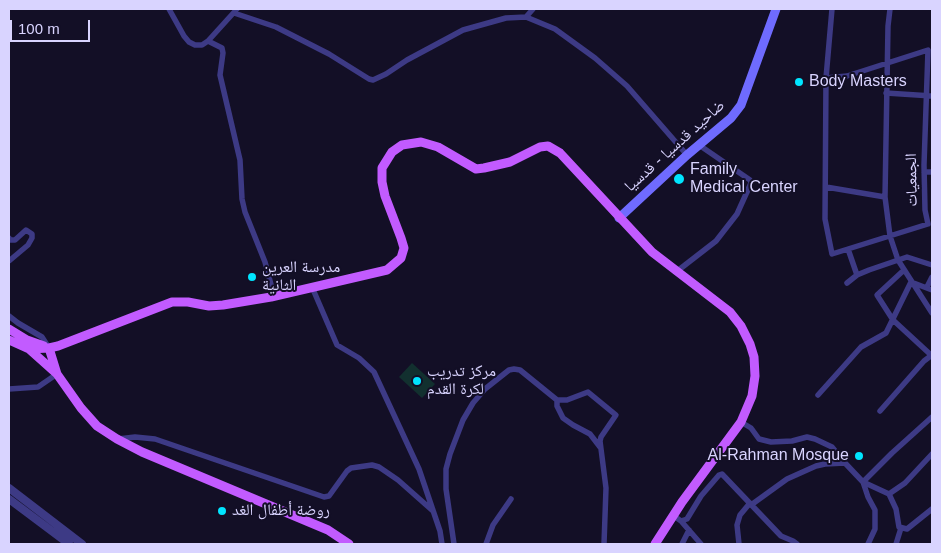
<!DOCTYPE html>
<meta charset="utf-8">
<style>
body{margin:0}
#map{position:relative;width:941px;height:553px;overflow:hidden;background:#130f26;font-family:Arial,sans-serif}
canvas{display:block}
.frame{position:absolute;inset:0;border:10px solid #d9d4ff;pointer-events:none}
.scale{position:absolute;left:10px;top:20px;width:80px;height:22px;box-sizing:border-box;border:2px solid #d9d4ff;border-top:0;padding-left:6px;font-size:15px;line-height:18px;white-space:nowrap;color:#d9d4ff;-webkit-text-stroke:4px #130f26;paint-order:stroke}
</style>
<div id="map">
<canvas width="941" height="553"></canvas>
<div class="frame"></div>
<div class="scale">100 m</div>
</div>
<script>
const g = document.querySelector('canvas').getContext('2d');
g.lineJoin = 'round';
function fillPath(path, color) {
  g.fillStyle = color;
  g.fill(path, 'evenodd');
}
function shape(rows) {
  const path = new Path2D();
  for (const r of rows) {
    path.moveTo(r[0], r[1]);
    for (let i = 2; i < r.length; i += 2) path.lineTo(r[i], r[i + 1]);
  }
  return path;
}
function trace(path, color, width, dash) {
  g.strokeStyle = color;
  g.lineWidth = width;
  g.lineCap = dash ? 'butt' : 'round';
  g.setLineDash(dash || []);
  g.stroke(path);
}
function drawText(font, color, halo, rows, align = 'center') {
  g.font = font + ' Arial,"Noto Naskh Arabic",sans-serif';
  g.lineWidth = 4;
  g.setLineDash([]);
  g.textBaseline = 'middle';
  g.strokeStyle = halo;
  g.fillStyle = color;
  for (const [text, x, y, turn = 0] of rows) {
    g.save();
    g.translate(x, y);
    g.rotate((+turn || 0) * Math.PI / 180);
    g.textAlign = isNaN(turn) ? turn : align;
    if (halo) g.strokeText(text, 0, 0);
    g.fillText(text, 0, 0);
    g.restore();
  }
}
fillPath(shape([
 [412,363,435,384,422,398,399,377]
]), '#12302f');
trace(shape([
 [169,9,184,36,189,42,195,45,202,45,208,41,237,9],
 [890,9,888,26,885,197,890,236,898,260,932,313],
 [234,13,276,27,329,54,369,79,373,80,386,74,407,60,463,30,506,18,526,17,555,29,595,58,627,86,687,155],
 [526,17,533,9],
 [208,41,222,48,223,53,220,75,240,160,242,199,245,212,265,262,274,296],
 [826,78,847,76,928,50,924,165,925,210,928,224,832,254,825,219,826,78,832,9],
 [886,93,932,96],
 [924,172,932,172],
 [826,187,885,197],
 [9,238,10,240,15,240,26,230,32,234,32,238,28,245,9,261],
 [848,249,857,275],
 [904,270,877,295,893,320,931,355],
 [676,272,716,241,737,214,751,183,750,180,699,145],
 [911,282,932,290],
 [847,283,857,275,869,270,907,257,932,265],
 [312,287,337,345,359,358,374,372,419,469,440,531,442,544],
 [927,287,932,277],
 [9,316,18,323,42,337,49,348],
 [9,389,38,387,57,374],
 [818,395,861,347,886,333,911,282],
 [557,400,557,406,563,418,573,425,590,434,600,447],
 [880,411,924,361,932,355],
 [741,422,751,428,759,439,771,442,792,441,807,437,815,439,832,447,845,463],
 [118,439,135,437,155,439,324,497,329,496,347,471,351,468,372,465,379,467,398,480,433,511],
 [863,482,889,494,905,483,932,454],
 [863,482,868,497,875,510,875,529,868,544],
 [889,494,896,509,899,527,907,529,932,509],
 [751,505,787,479,816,466,825,464,845,463,863,482,892,453,932,417],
 [674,516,681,521,701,544],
 [681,521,687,519,701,496,719,475,722,474,781,536,793,541,797,544],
 [454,544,446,489,446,469,450,454,463,420,473,403,485,389,509,370,514,369,520,370,557,400,567,400,588,392,616,415,601,437,600,441,606,488,604,544],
 [486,544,493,525,511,499],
 [682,544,689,530],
 [739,544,737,525,740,515,750,503],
 [896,544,901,528]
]), '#3d3a85', 5.5);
trace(shape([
 [9,488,82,544],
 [9,499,69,544]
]), '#3d3a85', 8);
trace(shape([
 [619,218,687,155,731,118,741,105,776,9]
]), '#6f6bff', 9);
trace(shape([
 [9,329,27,340,44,346],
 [9,340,29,349,49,348,58,346,172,302,188,302,209,306,223,305,271,297,387,270,401,258,404,248,401,238,385,196,382,182,382,168,392,152,402,145,421,142,438,147,476,169,484,168,510,162,540,147,548,146,560,153,652,252,730,312,741,326,750,344,754,357,755,376,752,396,741,422,682,502,655,544],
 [49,348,57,374],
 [29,349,57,374,81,408,97,426,117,439,142,452,328,530,349,544]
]), '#c25bff', 9);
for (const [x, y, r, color] of [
 [799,82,5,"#00e5ff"],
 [679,179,6,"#00e5ff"],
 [252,277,5,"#00e5ff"],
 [417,381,5,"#00e5ff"],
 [859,456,5,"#00e5ff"],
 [222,511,5,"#00e5ff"]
]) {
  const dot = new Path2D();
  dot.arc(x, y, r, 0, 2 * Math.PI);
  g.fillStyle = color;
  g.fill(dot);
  trace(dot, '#130f26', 2);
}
drawText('16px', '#d9d4ff', '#130f26', [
 ["Body Masters",809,82],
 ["Family",690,170],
 ["Medical Center",690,188],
 ["مدرسة العرين",262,268],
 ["الثانية",262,286],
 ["مركز تدريب",427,372],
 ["لكرة القدم",427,390],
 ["Al-Rahman Mosque",849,456,"right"],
 ["روضة أطفال الغد",232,511]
], 'left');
drawText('16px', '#d9d4ff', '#130f26', [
 ["ضاحيد قدسيا - قدسيا",675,146,-42],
 ["الجمعيات",912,180,-91]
]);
</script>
